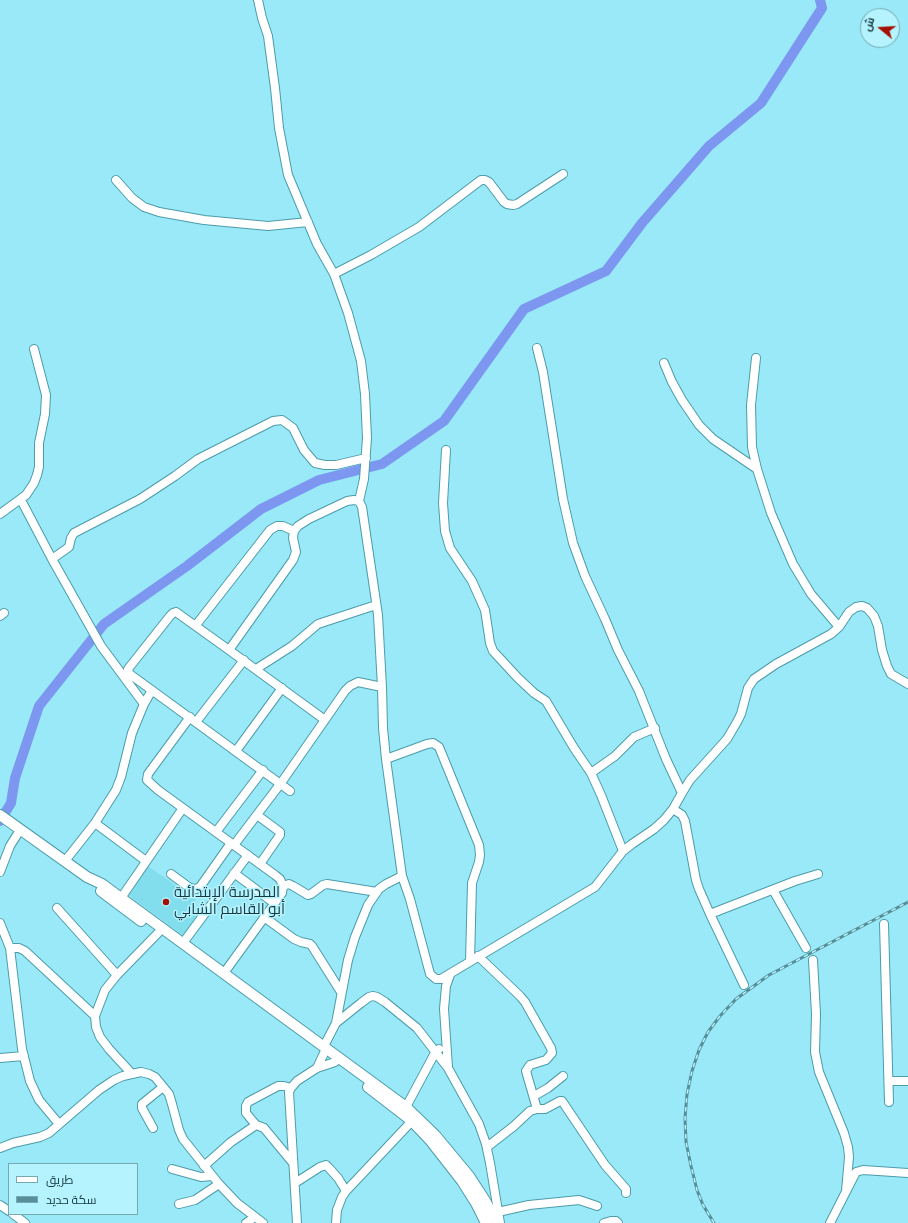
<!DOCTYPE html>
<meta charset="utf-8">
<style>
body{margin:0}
#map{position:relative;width:908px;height:1223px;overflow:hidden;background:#99e9f8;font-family:Karla,Cairo,sans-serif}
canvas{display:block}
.legend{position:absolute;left:8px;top:1163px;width:130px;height:52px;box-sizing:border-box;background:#b5f3ff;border:1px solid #76a9b2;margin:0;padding:5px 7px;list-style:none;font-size:12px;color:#17393f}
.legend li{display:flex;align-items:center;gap:8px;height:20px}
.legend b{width:20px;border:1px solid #76a9b2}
.north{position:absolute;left:860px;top:8px;width:40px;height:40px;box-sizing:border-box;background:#b5f3ff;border:1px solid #76a9b2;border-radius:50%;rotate:288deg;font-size:11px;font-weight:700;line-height:16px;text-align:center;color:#17393f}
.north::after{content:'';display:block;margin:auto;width:14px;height:18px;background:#a41001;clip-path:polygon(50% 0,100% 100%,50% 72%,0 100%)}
</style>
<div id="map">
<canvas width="908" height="1223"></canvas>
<ul class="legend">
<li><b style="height:5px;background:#fff"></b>طريق</li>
<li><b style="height:5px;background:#568f99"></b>سكة حديد</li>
</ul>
<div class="north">ش</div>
</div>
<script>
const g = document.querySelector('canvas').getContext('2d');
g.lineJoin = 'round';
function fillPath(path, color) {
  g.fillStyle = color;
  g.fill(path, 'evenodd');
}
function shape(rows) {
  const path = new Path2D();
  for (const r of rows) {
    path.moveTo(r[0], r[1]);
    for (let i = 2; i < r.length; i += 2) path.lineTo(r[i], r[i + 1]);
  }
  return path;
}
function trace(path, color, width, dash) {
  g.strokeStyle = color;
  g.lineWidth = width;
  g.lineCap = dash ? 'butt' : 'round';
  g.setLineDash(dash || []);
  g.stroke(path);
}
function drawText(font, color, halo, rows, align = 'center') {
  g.font = font + ' Karla,Cairo,sans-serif';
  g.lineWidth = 3;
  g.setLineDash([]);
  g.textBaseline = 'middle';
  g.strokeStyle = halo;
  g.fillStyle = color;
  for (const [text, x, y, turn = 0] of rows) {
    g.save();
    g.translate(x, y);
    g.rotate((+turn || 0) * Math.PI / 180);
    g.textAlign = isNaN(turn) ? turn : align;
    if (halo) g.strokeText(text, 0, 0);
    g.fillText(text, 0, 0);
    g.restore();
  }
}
fillPath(shape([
 [146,865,196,899,191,906,202,914,185,937,127,894]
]), '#82ddec');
trace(shape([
 [0,821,11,803,15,778,39,706,104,624,187,566,261,509,319,480,382,464,444,421,524,309,606,271,642,223,709,146,761,103,822,8,820,0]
]), '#7d97f1', 10);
const minor = shape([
 [258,0,262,18,268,36,275,88,279,128,288,175,317,244,334,274,348,313,361,361,365,394,367,438,364,479,359,501,362,507,378,615,382,687],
 [116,180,132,198,144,207,159,212,204,220,268,226,308,222],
 [334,274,371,255,419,227,481,180,485,180,489,182,504,202,507,204,513,205,517,204,563,174],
 [537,348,543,372,563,499,573,543,585,576,605,619,618,650,639,691,666,759,682,793],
 [756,358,751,405,752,447,757,469,771,513,793,564,811,594,839,627],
 [664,363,672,382,682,400,699,425,713,439,757,469],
 [446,450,443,503,445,531,450,548,472,581,485,610,490,643,493,651,518,678,534,693,546,701,549,706,574,748,591,773,601,795,623,851],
 [21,500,52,559,69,547,71,538,74,533,140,499,175,476,198,459,273,421,282,420,293,428,304,450,315,463,325,465,336,465,366,458],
 [0,514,26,495,34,483,37,475,39,467,39,443,45,414,46,395,34,349],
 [52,559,101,646,144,704],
 [0,616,4,613],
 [196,625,270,530,277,526,283,526,294,531],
 [229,650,293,560,296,552,293,538,294,531,298,526,309,519,347,501,354,500,359,501],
 [256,669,292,646,318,624,376,605],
 [190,717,148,774,147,780,158,790,275,875,280,879,283,886,282,893,224,973],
 [196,722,244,660],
 [236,751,282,688],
 [386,759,427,744,433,743,439,747,479,845,480,855,479,862,472,883,470,961],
 [591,773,615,756,634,737,655,728],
 [290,791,131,675,129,673,128,669,170,616,173,613,176,612,229,650,325,720],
 [673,809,682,815,685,821,696,880,699,889,710,914,744,985],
 [257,815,280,832,280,835,260,864],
 [95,823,146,861],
 [216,832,263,770],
 [234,845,281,783,345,691,350,686,358,682,382,687,383,728,386,759,402,876,410,899,430,974,436,979,441,979,595,887,623,851,632,844,654,829,664,820,673,809,682,793,690,780,727,739,737,722,741,714,748,688,754,679,776,664,831,634,839,627,849,612,856,607,862,606,867,608,874,616,878,626,882,650,887,666,891,674,908,684],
 [65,861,95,823,116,790,121,777,132,733,144,704,152,690],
 [0,872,10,846,20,830],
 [234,873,274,903],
 [171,874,190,888,196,889,200,887,231,843],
 [283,886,289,884,293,886,308,895,311,894,323,885,327,884,377,892],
 [773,890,806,948],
 [121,898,183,808],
 [57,908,117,975],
 [710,914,795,881,818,874],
 [264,917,294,939,301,942,310,944,312,946,341,992],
 [0,923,10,948,22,1049,30,1081,39,1100,59,1124],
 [884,924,889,1102],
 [183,943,248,855],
 [10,948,19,948,25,951,95,1016],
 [478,956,520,996,525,1002,551,1048,552,1053,546,1060,530,1065,526,1071,537,1109],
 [813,960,816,1014,815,1052,819,1072,844,1133,848,1147,849,1157,846,1191],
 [336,1023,361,1003,369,997,373,996,377,997,385,1002,417,1028,448,1068,479,1124,486,1144,490,1163,500,1223],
 [324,1046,336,1023,348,960,355,937,368,905,379,889,386,884,402,876],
 [0,1058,24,1056],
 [448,1067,444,1009,446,986,450,975],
 [317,1068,324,1053,327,1048],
 [132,1074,109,1049,100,1037,96,1027,95,1016,105,990,117,975,158,933],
 [889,1081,908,1081],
 [534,1096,548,1088,563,1076],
 [403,1110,406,1107,436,1051,439,1049],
 [256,1125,246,1113,246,1106,248,1102,278,1086,284,1086,291,1088],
 [153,1128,142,1108,142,1104,163,1087],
 [487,1147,514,1126,530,1111,537,1109,545,1109,560,1101,562,1101,605,1165,626,1189,626,1193],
 [0,1148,13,1143,40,1137,49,1133,99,1090,114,1080,123,1076,141,1072,149,1074,155,1077,169,1094,172,1104,179,1130,183,1139,219,1184,237,1203,263,1223],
 [204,1166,231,1142,256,1125,259,1126,264,1128,293,1163],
 [172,1169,201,1177,212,1176],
 [295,1183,320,1167,326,1165,329,1168,338,1178,346,1191],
 [179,1204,195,1200,219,1184],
 [0,1205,9,1211],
 [498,1212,529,1205,579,1200,597,1206],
 [13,1214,25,1223],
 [246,1223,255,1217],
 [297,1223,289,1092,291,1088,297,1081,317,1068,335,1062,339,1058],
 [336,1223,337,1210,342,1197,346,1191,412,1121],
 [604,1223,611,1221,616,1221,618,1223],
 [830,1223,856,1172,863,1170,908,1173]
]);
const major = shape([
 [0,815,87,877,102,884,121,898,406,1107,435,1135,469,1176,484,1199,497,1223],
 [101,891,141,921],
 [368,1087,412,1121,430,1140,462,1181,476,1203,486,1223]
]);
trace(minor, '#4c9caa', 10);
trace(major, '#4c9caa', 12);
trace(minor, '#fff', 8);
trace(major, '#fff', 10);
const rail = shape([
 [714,1223,703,1205,697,1190,691,1166,686,1142,685,1118,687,1094,692,1071,699,1050,708,1032,720,1016,736,999,769,975,908,902]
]);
trace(rail, '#568f99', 3);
trace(rail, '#b5f3ff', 1.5, [4.5]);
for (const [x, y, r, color] of [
 [166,902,4,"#a41001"]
]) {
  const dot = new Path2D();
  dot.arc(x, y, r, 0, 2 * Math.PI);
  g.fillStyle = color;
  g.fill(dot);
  trace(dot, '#b5f3ff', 1.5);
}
drawText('15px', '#17393f', '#b5f3ff', [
 ["المدرسة الإبتدائية",174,893],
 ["أبو القاسم الشابي",174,910]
], 'left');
</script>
